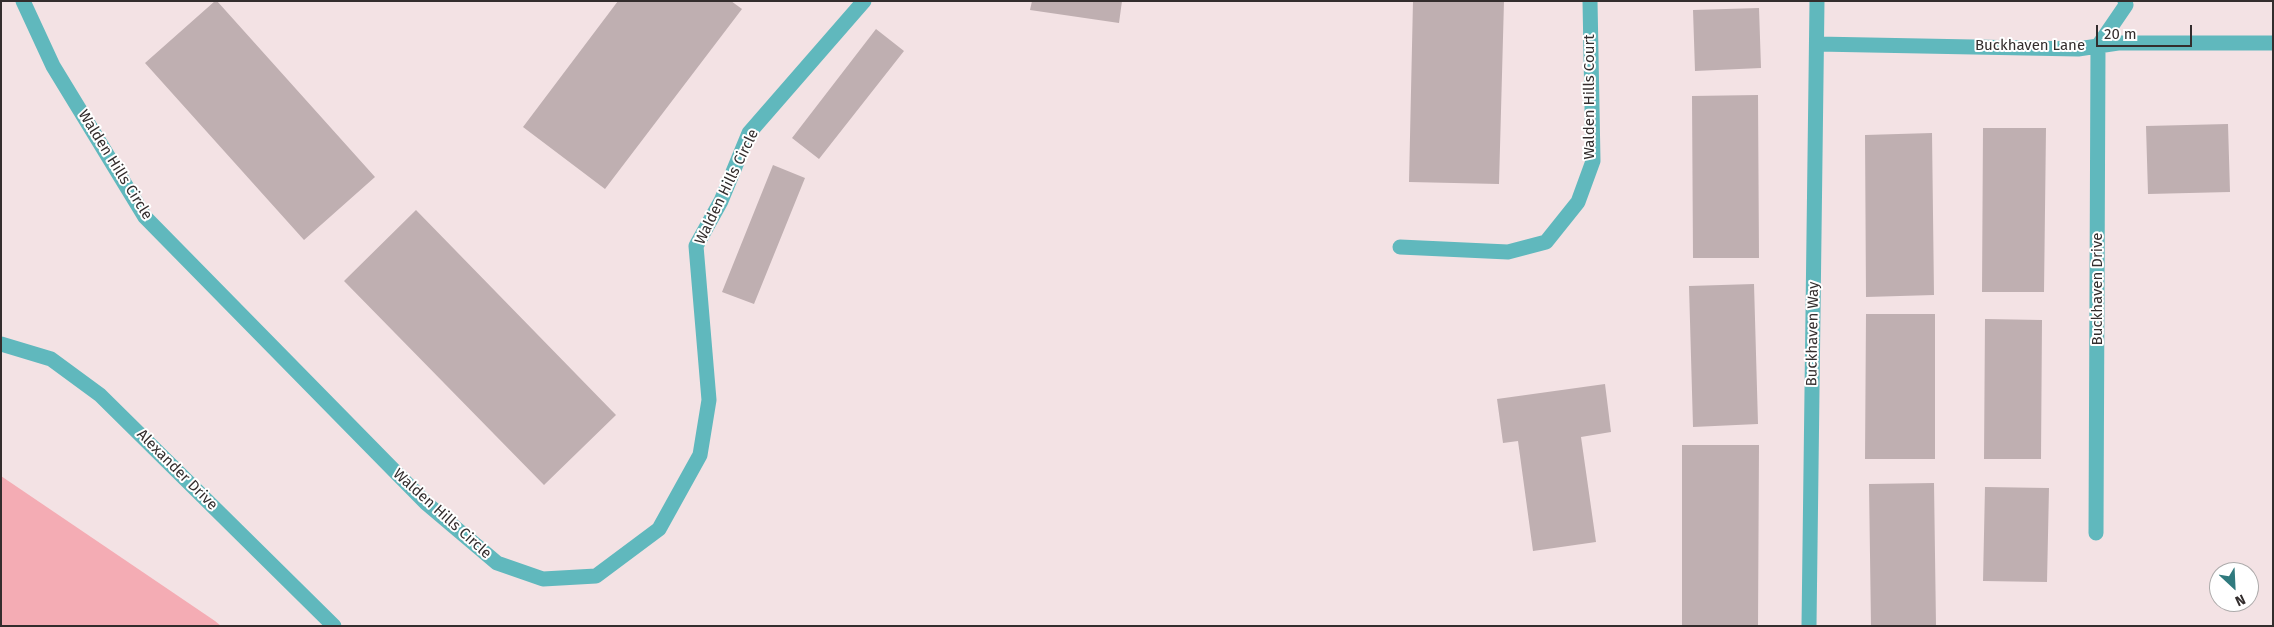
<!DOCTYPE html>
<style>
body{margin:0}
#map{position:relative;width:2274px;height:627px;overflow:hidden;background:#f3e2e4;font-family:"Fira Sans",sans-serif}
canvas{display:block}
.frame{position:absolute;inset:0;border:2px solid #332d2d;pointer-events:none}
.north{position:absolute;left:2209px;top:562px;width:50px;height:50px;box-sizing:border-box;background:#fff;border:1px solid #adabab;border-radius:50%;rotate:155deg;font-size:14px;font-weight:700;line-height:20px;text-align:center;color:#332d2d}
.north::after{content:'';display:block;margin:auto;width:18px;height:22px;background:#307a7e;clip-path:polygon(50% 0,100% 100%,50% 72%,0 100%)}
.scale{position:absolute;left:2096px;top:25px;width:96px;height:22px;box-sizing:border-box;border:2px solid #332d2d;border-top:0;padding-left:6px;font-size:15px;line-height:18px;white-space:nowrap;color:#332d2d;-webkit-text-stroke:4px #fff;paint-order:stroke}
</style>
<div id="map">
<canvas width="2274" height="627"></canvas>
<div class="frame"></div>
<div class="north">N</div>
<div class="scale">20 m</div>
</div>
<script>
const g = document.querySelector('canvas').getContext('2d');
g.lineJoin = 'round';
function fillPath(path, color) {
  g.fillStyle = color;
  g.fill(path, 'evenodd');
}
function shape(rows) {
  const path = new Path2D();
  for (const r of rows) {
    path.moveTo(r[0], r[1]);
    for (let i = 2; i < r.length; i += 2) path.lineTo(r[i], r[i + 1]);
  }
  return path;
}
function trace(path, color, width, dash) {
  g.strokeStyle = color;
  g.lineWidth = width;
  g.lineCap = dash ? 'butt' : 'round';
  g.setLineDash(dash || []);
  g.stroke(path);
}
function drawText(font, color, halo, rows, align = 'center') {
  g.font = font + ' "Fira Sans",sans-serif';
  g.lineWidth = 4;
  g.setLineDash([]);
  g.textBaseline = 'middle';
  g.strokeStyle = halo;
  g.fillStyle = color;
  for (const [text, x, y, turn = 0] of rows) {
    g.save();
    g.translate(x, y);
    g.rotate((+turn || 0) * Math.PI / 180);
    g.textAlign = isNaN(turn) ? turn : align;
    if (halo) g.strokeText(text, 0, 0);
    g.fillText(text, 0, 0);
    g.restore();
  }
}
fillPath(shape([
 [1,476,215,621,221,626,1,626]
]), '#f4acb4');
fillPath(shape([
 [215,1,217,1,375,177,304,240,145,63],
 [618,1,731,1,742,9,605,189,523,127],
 [1032,1,1122,1,1119,23,1030,10],
 [1413,1,1504,1,1499,184,1409,182],
 [1759,8,1761,68,1695,71,1693,10],
 [876,29,904,51,819,159,792,138],
 [1758,95,1759,258,1693,258,1692,96],
 [2228,124,2230,192,2148,194,2146,126],
 [1983,128,2046,128,2044,292,1982,292],
 [1932,133,1934,295,1866,297,1865,135],
 [773,165,805,178,754,304,722,292],
 [416,210,616,415,544,485,344,281],
 [1754,284,1758,424,1693,427,1689,286],
 [1866,314,1935,314,1935,459,1865,459],
 [1985,319,2042,320,2041,459,1984,459],
 [1605,384,1611,432,1581,437,1596,542,1533,551,1518,441,1503,443,1497,399],
 [1682,445,1759,445,1758,626,1682,626],
 [1934,483,1936,626,1871,626,1869,484],
 [1985,487,2049,488,2047,582,1983,581]
]), '#bfafb1');
trace(shape([
 [23,1,53,66,145,217,426,503,497,563,543,579,596,576,659,529,700,455,709,400,696,246,721,201,749,133,864,1],
 [1817,44,2078,49,2118,43,2273,43],
 [1400,247,1508,252,1546,242,1578,202,1593,161,1590,1],
 [1,344,51,359,100,395,334,626],
 [2096,533,2098,46,2126,5,2125,1],
 [1809,625,1817,1]
]), '#60b8bd', 15);
drawText('15px', '#332d2d', '#fff', [
 ["Buckhaven Lane",2030,46],
 ["Walden Hills Court",1590,97,-90],
 ["Walden Hills Circle",115,165,58],
 ["Walden Hills Circle",727,187,-64],
 ["Buckhaven Drive",2098,289,-90],
 ["Buckhaven Way",1813,334,-89],
 ["Alexander Drive",177,470,45],
 ["Walden Hills Circle",442,514,42]
]);
</script>
